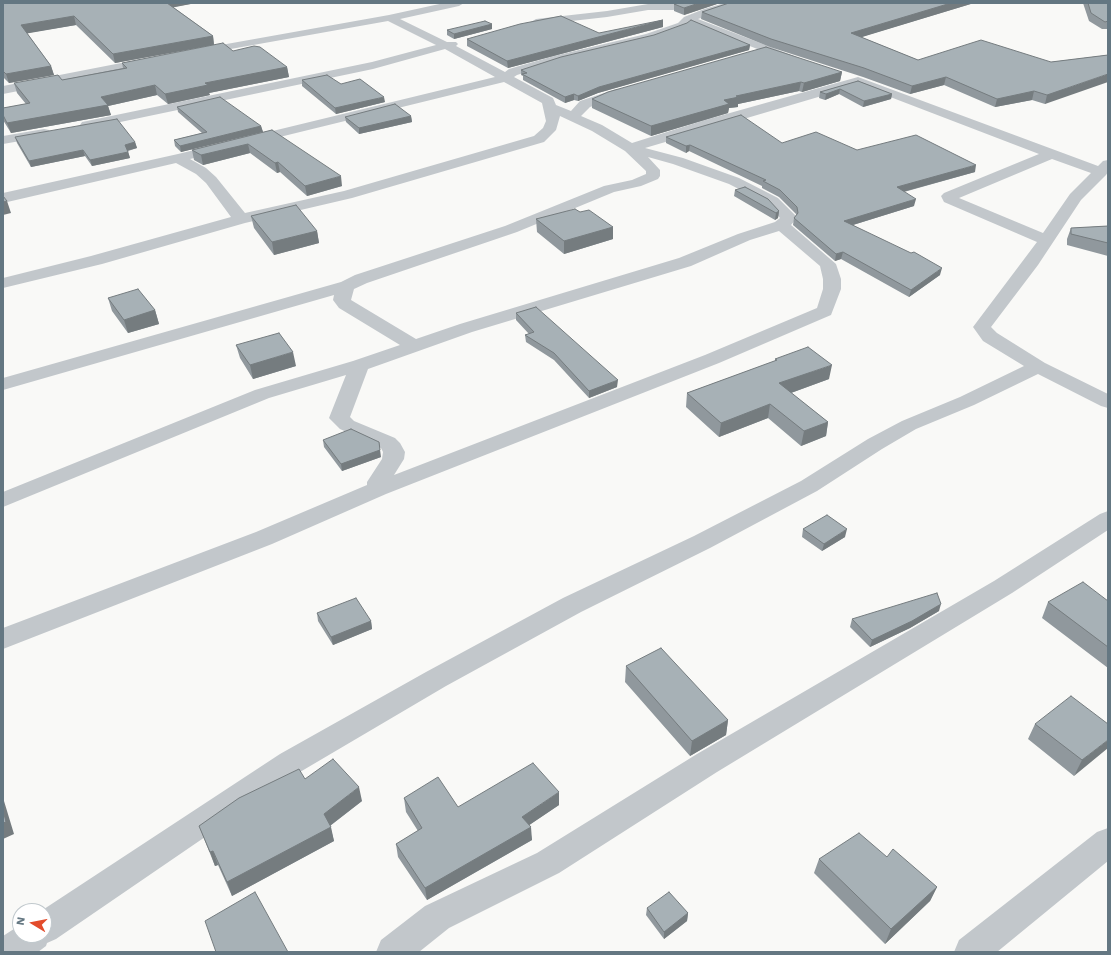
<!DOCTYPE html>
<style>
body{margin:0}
#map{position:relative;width:1111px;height:955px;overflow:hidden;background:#f9f9f7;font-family:"Work Sans",sans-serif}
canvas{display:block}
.frame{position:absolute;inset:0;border:4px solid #647782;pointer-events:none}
.north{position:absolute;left:12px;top:903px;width:40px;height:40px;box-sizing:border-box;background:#fff;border:1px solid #c1c9cd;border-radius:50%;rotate:280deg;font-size:11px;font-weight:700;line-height:16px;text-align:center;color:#647782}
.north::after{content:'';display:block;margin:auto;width:14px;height:18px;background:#e34c2c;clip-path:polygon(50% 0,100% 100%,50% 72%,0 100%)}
</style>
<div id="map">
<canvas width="1111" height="955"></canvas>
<div class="frame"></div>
<div class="north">N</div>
</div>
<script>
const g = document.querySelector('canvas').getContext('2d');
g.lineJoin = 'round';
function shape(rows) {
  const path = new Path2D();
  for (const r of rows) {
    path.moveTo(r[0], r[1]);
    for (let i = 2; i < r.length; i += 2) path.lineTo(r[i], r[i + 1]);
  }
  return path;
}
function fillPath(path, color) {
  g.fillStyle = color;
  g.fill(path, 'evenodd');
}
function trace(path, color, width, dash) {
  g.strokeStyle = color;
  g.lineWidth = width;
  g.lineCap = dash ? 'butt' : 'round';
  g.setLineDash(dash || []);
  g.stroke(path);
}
fillPath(shape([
 [444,3,464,3,459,6,400,19,447,42,456,42,458,44,456,46,505,72,509,69,554,56,646,34,678,23,684,17,704,9,725,3,742,3,741,5,698,19,794,56,796,58,794,60,786,60,690,23,686,27,653,39,561,61,517,75,514,77,553,98,556,105,571,111,580,101,616,89,624,89,626,92,624,95,590,107,581,116,602,125,632,143,705,120,858,77,1098,166,1103,161,1108,160,1108,172,1106,175,1081,200,1038,265,991,327,997,333,1045,363,1108,394,1108,408,1101,406,1038,374,974,405,916,429,882,449,817,491,710,548,581,612,446,686,300,772,56,939,47,943,46,946,38,952,3,952,3,936,20,925,20,935,44,935,44,911,41,911,280,754,426,672,563,598,694,536,801,481,868,439,902,421,960,397,1024,366,983,341,973,327,1037,242,944,202,941,196,944,193,1039,154,859,85,645,148,683,158,739,178,778,198,795,215,796,219,791,225,836,264,841,279,841,289,831,315,719,363,386,494,272,544,3,649,3,628,256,532,367,485,367,482,382,459,383,452,381,448,340,429,329,418,346,375,269,398,3,507,3,492,255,390,353,361,400,345,339,308,333,300,334,295,3,390,3,378,341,282,355,275,505,226,604,186,632,180,646,174,646,171,625,151,592,131,560,116,556,130,544,142,352,198,245,223,102,264,3,288,3,278,91,256,231,217,206,183,196,174,176,163,3,203,3,193,178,154,495,77,445,49,373,69,87,129,82,128,80,125,82,122,87,121,372,62,436,45,388,21,197,55,193,54,191,52,193,50,389,15,444,3],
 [504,82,542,103,546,121,543,128,534,136,344,191,245,213,216,177,206,168,190,159,504,82],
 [648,157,673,164,729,184,768,204,780,218,775,222,738,234,679,258,460,324,416,339,351,300,354,289,367,283,517,232,614,192,641,186,658,179,660,176,660,170,648,157],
 [1052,159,1091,173,1070,194,1043,233,959,198,1052,159],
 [779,231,820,266,823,279,823,289,817,308,705,355,394,475,404,459,405,452,400,443,395,438,354,421,350,417,368,369,472,332,691,266,750,240,779,231],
 [706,3,701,6,673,10,648,10,607,17,536,25,531,22,536,19,607,11,648,4,706,3],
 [152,57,156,58,158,61,156,64,3,94,3,86,152,57],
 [44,129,49,130,51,133,49,136,3,144,3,136,44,129],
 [1108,511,1108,530,1012,593,717,772,559,873,449,928,419,952,376,952,381,940,425,906,537,853,697,754,994,581,1100,514,1108,511],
 [1108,828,1108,861,997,952,954,952,959,940,1097,832,1108,828]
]), '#c2c7cb');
fillPath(shape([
 [3,3,196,3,173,7,213,36,214,45,115,63,76,25,27,33,51,66,54,75,9,83,3,77],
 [681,3,720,3,684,15,674,11,674,4],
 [729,3,974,3,861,37,918,60,1051,62,1108,55,1045,104,1032,100,995,107,944,85,910,94,863,77,770,47,701,19,702,12],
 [1083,3,1108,3,1108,29,1102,29,1089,21],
 [492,24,492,29,454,39,447,35,447,30],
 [663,27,508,68,467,46,467,39,599,33],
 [750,45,749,50,598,93,578,101,574,100,565,103,523,80,523,76,521,75,521,70],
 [233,51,287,67,289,77,209,93,210,95,168,104,157,95,108,106,111,115,11,133,3,120,3,108,26,104,17,93,14,83,62,80,123,68,122,63],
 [842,72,840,81,802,92,799,91,738,104,738,107,729,108,728,113,651,136,592,108,592,99],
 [302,80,341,84,385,102,336,114,302,86],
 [858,81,892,94,891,99,863,107,839,94,825,100,819,98,820,92],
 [177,107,261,126,263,132,181,152,175,146,174,140,202,133,178,112],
 [411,116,412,122,359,134,346,122,345,117],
 [272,130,342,186,307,196,280,172,277,173,250,153,203,165,194,160,192,150],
 [15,137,135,142,137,148,128,151,130,158,92,166,85,156,31,167,17,143],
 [666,137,782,143,857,150,975,172,904,192,914,206,853,225,940,275,909,297,841,259,835,261,793,225,794,218,796,215,796,214,779,197,762,188,762,186,689,151,686,153,666,143],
 [735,190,779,211,778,218,775,220,734,196],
 [580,212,613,227,613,239,564,254,537,232,536,219],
 [251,216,317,231,319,243,274,255,254,228],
 [1108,226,1108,256,1067,245,1067,239,1071,228],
 [108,298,155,310,159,324,128,333,112,311],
 [516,313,617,387,589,398,554,360,526,342,525,335,529,334,516,320],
 [236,345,296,366,253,379,240,358],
 [775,359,829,379,791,393,828,422,826,436,801,446,768,418,719,437,686,407,687,393,775,361],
 [323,440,381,457,342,471,324,447],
 [803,529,845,537,822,551,802,537],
 [1108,601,1108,668,1042,618,1048,602],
 [939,611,910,628,870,647,850,627,852,619],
 [317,613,371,621,372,629,333,645,318,621],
 [626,666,728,720,726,735,690,756,625,682],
 [1035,724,1108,724,1074,776,1028,739],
 [305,779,362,801,330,826,334,841,232,896,218,865,215,866,199,826],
 [404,798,458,807,559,805,529,825,532,840,427,900,398,857,396,844,418,831,406,812],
 [887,857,937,887,930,901,885,944,814,873,819,859],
 [647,908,688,913,687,921,664,939,646,915]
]), '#90989d');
fillPath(shape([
 [164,3,196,3,165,9],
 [699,3,720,3,684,15,684,8],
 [951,3,974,3,849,41,851,33],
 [74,16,76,25,24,34,21,25],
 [663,20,663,27,508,68,507,61],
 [492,24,492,29,454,39,454,34],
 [213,36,214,45,115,63,113,54],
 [750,45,749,50,598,93,578,101,578,96,599,87],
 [51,66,54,75,9,83,6,74],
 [287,67,289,77,209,93,210,95,168,104,165,94,205,83],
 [842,72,840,81,802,92,804,83],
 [1108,74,1108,82,1045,104,1047,95],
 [946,77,944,85,910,94,912,86],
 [801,82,799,91,738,104,738,107,729,108,728,113,651,136,651,126,736,96],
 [155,85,157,95,108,106,111,115,11,133,7,123,101,97],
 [840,89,839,94,825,100,826,94],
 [1034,91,1032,100,995,107,997,99],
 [574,94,574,100,565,103,565,97],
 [892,94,891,99,863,107,864,101],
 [384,97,385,102,336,114,335,108],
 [411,116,412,122,359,134,359,128],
 [261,126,263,132,181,152,180,146],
 [135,142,137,148,126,151,125,145],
 [248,144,250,153,203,165,201,155],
 [690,145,689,151,686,153,686,146],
 [83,150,85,156,31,167,29,161],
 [128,152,130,158,92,166,90,160],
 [278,162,280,172,277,173,275,163],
 [976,165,975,172,895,194,897,187],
 [341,176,342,186,307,196,305,186],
 [916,199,914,206,843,228,844,221],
 [7,201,11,213,3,215,3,202],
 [779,211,778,218,775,220,776,213],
 [613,227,613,239,564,254,564,241],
 [317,231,319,243,274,255,272,242],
 [843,252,841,259,835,261,836,254],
 [942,268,940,275,909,297,911,290],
 [155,310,159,324,128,333,124,320],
 [293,352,296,366,253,379,250,365],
 [832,365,829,379,777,398,779,383],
 [618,380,617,387,589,398,589,391],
 [770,404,768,418,719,437,721,423],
 [828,422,826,436,801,446,804,431],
 [379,442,381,457,342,471,341,464],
 [847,529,845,537,822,551,824,544],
 [941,604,939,611,910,628,870,647,872,640],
 [371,621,372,629,333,645,331,637],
 [728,720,726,735,690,756,692,741],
 [1108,740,1108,748,1074,776,1082,760],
 [359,787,362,801,327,828,324,814],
 [559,792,559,805,522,830,522,817],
 [3,799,4,801,14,834,3,839],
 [331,827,334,841,232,896,227,882],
 [531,827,532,840,427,900,425,888],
 [213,851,218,865,215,866,210,852],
 [937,887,930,901,885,944,891,929],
 [688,913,687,921,664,939,664,932]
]), '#757c7f');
const building = shape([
 [3,3,167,3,213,36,113,54,74,16,21,25,51,66,6,74,3,71,3,3],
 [681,3,699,3,684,8,674,4,681,3],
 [729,3,951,3,851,33,918,60,981,40,1051,62,1108,55,1108,74,1047,95,1034,91,997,99,946,77,912,86,864,68,771,39,702,12,729,3],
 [1088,3,1108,3,1108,21,1105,22,1091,13,1088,3],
 [561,16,599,33,663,20,507,61,467,39,520,24,561,16],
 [691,20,750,45,599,87,578,96,574,94,565,97,522,74,527,73,521,70,561,57,654,35,687,23,691,20],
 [485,21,492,24,454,34,447,30,485,21],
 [223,43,233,51,254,46,260,47,287,67,205,83,208,85,165,94,155,85,101,97,108,105,7,123,3,115,3,108,30,103,14,83,58,75,62,80,127,68,122,63,223,43],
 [766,47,842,72,804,83,801,82,736,96,739,97,724,100,729,104,651,126,592,99,608,92,766,47],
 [327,75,341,84,360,79,384,97,335,108,302,80,327,75],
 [858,81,892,94,864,101,840,89,826,94,820,92,858,81],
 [220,97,261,126,180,146,174,140,207,132,177,107,220,97],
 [395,104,411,116,359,128,345,117,395,104],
 [741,115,782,143,816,132,857,150,916,135,976,165,897,187,916,199,844,221,911,253,914,252,942,268,911,290,843,252,836,254,794,218,798,213,797,207,780,190,763,181,766,180,690,145,686,146,666,137,741,115],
 [117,119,135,142,125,145,128,152,90,160,83,150,29,161,15,137,117,119],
 [272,130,341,176,305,186,278,162,275,163,248,144,201,155,192,150,272,130],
 [745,187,768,199,779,211,776,213,735,190,745,187],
 [3,196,7,201,3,202,3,196],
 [296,205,317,231,272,242,251,216,296,205],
 [575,209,580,212,589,210,613,227,564,241,536,219,575,209],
 [1108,226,1108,243,1071,234,1071,228,1108,226],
 [138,289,155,310,124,320,108,298,138,289],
 [536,307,618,380,589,391,554,353,525,335,534,332,516,313,536,307],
 [279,333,293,352,250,365,236,345,279,333],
 [808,347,832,365,779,383,828,422,804,431,770,404,721,423,687,393,777,360,775,359,808,347],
 [351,429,379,442,380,450,341,464,323,440,351,429],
 [827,515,847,529,824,544,803,529,827,515],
 [1083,582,1108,601,1108,647,1048,602,1083,582],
 [937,593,941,604,912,621,872,640,852,619,937,593],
 [356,598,371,621,331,637,317,613,356,598],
 [661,648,728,720,692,741,626,666,661,648],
 [1071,696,1108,724,1108,740,1082,760,1035,724,1071,696],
 [333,759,359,787,324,814,331,827,227,882,213,851,210,852,199,826,239,798,299,769,305,779,333,759],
 [533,763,559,792,522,817,531,827,425,888,396,844,422,828,404,798,438,777,458,807,533,763],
 [3,810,6,822,3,823,3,810],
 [859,833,887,857,893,849,937,887,891,929,819,859,859,833],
 [255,892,288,952,216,952,205,921,255,892],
 [669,892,688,913,664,932,647,908,669,892]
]);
fillPath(building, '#a7b1b6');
trace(building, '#757c7f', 1);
</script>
